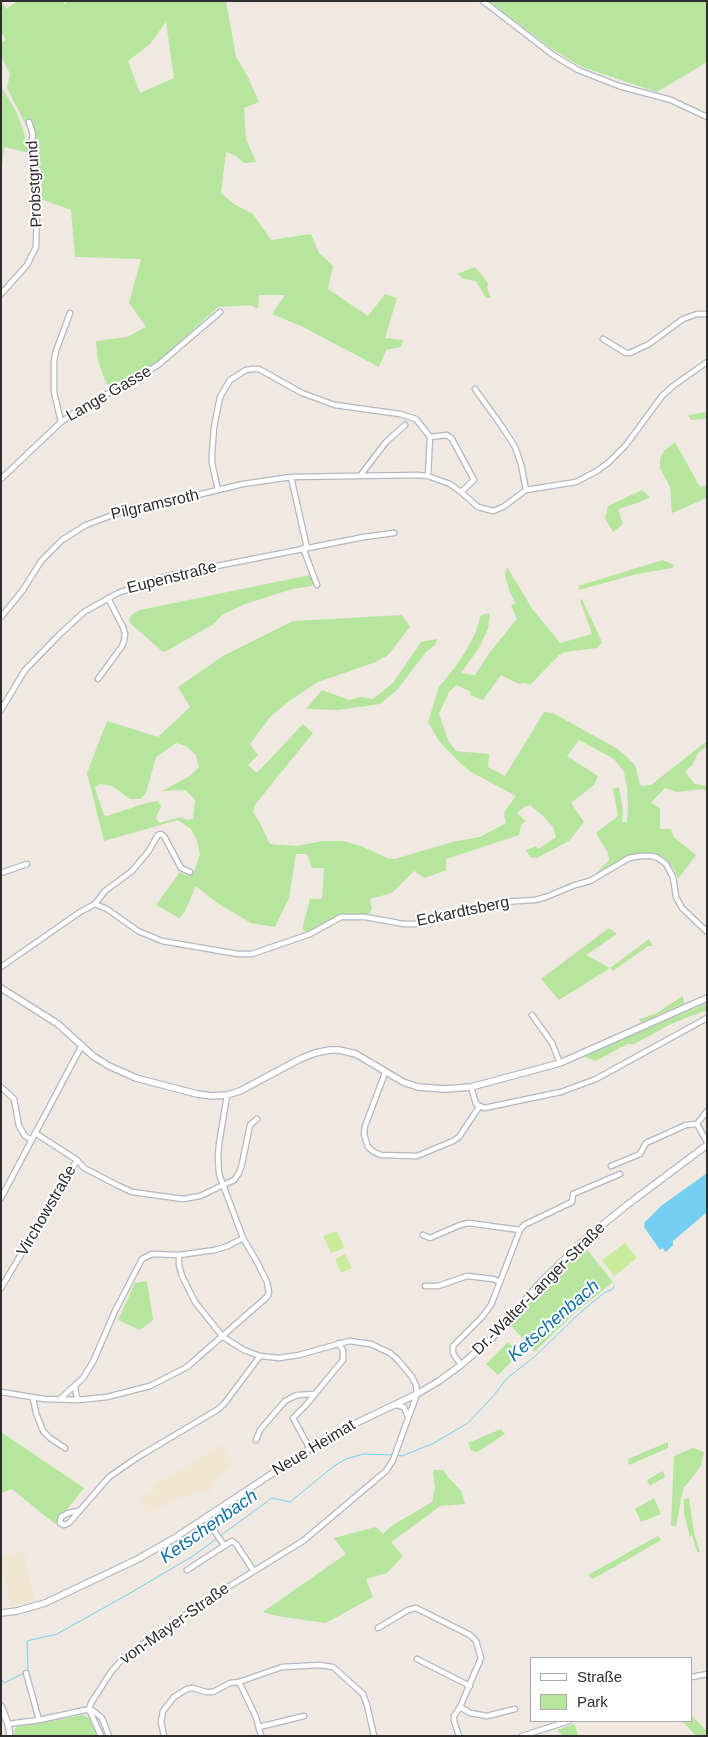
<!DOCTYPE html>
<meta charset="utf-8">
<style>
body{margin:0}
#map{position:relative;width:708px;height:1737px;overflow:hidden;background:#efe9e1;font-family:Arial,sans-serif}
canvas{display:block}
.frame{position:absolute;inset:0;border:2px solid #2e2e2e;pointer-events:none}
.legend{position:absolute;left:530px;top:1657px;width:162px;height:65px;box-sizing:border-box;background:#fff;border:1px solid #ababab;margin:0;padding:6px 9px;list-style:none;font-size:15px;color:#2e2e2e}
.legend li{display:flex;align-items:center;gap:10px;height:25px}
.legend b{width:25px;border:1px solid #ababab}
</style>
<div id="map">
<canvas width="708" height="1737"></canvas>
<div class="frame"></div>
<ul class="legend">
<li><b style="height:6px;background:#fff"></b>Straße</li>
<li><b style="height:14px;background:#b6e59e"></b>Park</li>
</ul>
</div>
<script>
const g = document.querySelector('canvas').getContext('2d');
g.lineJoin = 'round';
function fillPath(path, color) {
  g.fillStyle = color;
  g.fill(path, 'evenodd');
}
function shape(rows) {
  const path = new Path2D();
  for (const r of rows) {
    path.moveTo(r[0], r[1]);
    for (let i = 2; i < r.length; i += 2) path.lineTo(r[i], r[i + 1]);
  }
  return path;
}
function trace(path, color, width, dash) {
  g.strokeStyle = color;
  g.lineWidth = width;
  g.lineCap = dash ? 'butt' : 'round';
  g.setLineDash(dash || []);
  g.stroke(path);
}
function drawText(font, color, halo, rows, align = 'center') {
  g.font = font + ' Arial,sans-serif';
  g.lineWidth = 4;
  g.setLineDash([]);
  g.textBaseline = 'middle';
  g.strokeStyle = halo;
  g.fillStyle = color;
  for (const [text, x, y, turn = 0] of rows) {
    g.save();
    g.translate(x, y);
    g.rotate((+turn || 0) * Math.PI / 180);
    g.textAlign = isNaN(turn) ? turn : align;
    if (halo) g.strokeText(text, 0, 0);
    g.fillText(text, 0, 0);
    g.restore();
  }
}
fillPath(shape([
 [220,1445,235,1465,210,1484,212,1490,205,1495,202,1491,166,1504,148,1515,139,1499,155,1489,153,1485,177,1472],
 [24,1551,34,1600,10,1607,1,1564,1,1556]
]), '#f0e6d1');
fillPath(shape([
 [1,1,7,9,17,1,62,1,65,4,66,1,226,1,236,57,248,77,259,102,244,108,246,139,256,162,244,163,236,156,226,152,221,193,234,204,253,214,271,240,311,234,319,253,333,266,328,289,368,316,385,294,397,298,385,338,403,340,401,347,386,350,379,367,301,326,272,314,285,295,259,295,258,309,250,305,218,307,156,364,128,382,111,390,106,382,98,361,96,341,127,337,146,327,129,303,141,259,75,257,71,210,36,197,31,146,35,141,34,128,29,123,26,125,7,88,10,74,1,56,1,43,6,40,1,32],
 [166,22,174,78,140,93,128,61,150,44],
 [489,1,707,1,707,62,657,92,582,67,552,49],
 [1,87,15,109,23,129,29,153,4,147,1,178],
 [475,267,488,283,487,288,491,298,486,298,476,281,464,279,457,274],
 [707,412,707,419,691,420,688,415],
 [675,442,700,487,707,485,707,498,672,513,670,487,660,468,660,458,664,451],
 [642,490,650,497,640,502,618,509,623,524,613,532,605,518,608,506],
 [663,560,674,565,673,568,637,574,579,590,578,586],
 [507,567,533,610,560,643,592,634,580,600,582,599,602,642,597,648,565,652,559,655,530,685,525,683,519,684,501,675,483,700,470,695,471,692,456,685,449,692,439,714,448,740,456,751,489,754,488,767,505,776,544,712,553,713,616,748,626,756,635,765,640,785,644,786,651,785,707,741,707,746,698,753,692,765,685,772,695,784,707,786,707,791,702,789,677,792,665,788,651,803,660,808,660,829,671,829,674,837,696,855,678,879,675,871,669,862,661,856,650,853,638,854,623,858,593,877,609,860,608,853,596,833,618,816,613,789,619,787,623,811,622,822,627,822,628,807,627,788,624,772,614,759,579,740,567,756,598,776,594,785,571,803,584,822,569,841,537,858,530,857,526,850,536,846,538,849,556,837,553,827,541,814,530,805,524,807,517,813,526,821,521,825,519,835,446,859,446,870,425,878,414,871,392,893,370,899,372,909,367,916,356,915,334,917,310,933,302,930,310,899,322,899,324,868,312,868,307,854,296,854,289,898,275,927,251,923,217,903,196,886,184,913,179,918,156,905,180,872,185,875,193,874,200,855,197,841,191,829,178,820,104,841,87,773,107,721,158,737,190,707,178,687,223,656,293,621,402,615,410,627,388,655,376,662,318,682,292,699,271,716,250,744,258,755,248,765,257,773,303,724,313,733,254,806,253,813,259,821,270,844,296,846,323,841,343,841,361,846,387,858,395,859,452,842,480,837,506,823,504,816,505,811,516,796,471,772,461,764,439,741,428,722,439,687,456,666,467,649,475,634,481,615,490,613,488,629,479,648,461,673,475,675,490,652,517,619,511,605,516,604,510,593,505,575],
 [176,743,186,746,196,755,199,767,190,776,162,791,186,790,195,800,193,819,186,820,181,817,159,823,156,818,161,806,158,801,146,803,107,816,104,815,95,788,100,784,112,786,130,799,140,799,146,793,156,757],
 [310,575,314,582,312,586,292,589,245,604,222,615,214,624,168,650,163,652,129,622,130,617,134,613,140,610],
 [437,639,435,645,426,652,397,690,380,704,338,710,306,709,322,690,349,700,360,697,373,699,393,683,421,642],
 [609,928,617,934,586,955,610,968,649,939,653,946,648,946,613,971,610,968,559,1000,541,979],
 [683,996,684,1003,642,1023,639,1019,655,1014],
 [707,1003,707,1010,673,1023,634,1044,627,1044,596,1061,583,1056],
 [584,1246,613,1282,578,1310,535,1351,509,1324,529,1300,531,1302,547,1285,545,1282,555,1271],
 [147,1281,153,1320,140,1330,118,1320,135,1283],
 [508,1342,519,1354,498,1375,486,1364],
 [501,1429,505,1434,477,1452,471,1450,468,1443],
 [1,1432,84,1488,55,1524,12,1489,1,1493],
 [668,1442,668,1448,629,1465,628,1459],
 [693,1448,704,1452,701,1466,683,1489,676,1527,671,1525,674,1456],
 [433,1470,443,1470,448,1477,461,1491,465,1504,440,1506,426,1517,391,1542,403,1556,387,1573,366,1579,373,1597,326,1623,277,1616,263,1612,346,1554,334,1538,376,1527,383,1534,393,1525,432,1502,435,1489],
 [663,1471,665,1477,650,1486,647,1480],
 [654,1498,661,1514,641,1522,635,1509],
 [689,1498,694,1533,700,1552,697,1552,692,1535,690,1537,684,1514,684,1499],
 [658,1536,661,1540,616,1566,592,1579,588,1575],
 [82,1715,89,1718,95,1726,99,1736,14,1736,15,1728,18,1726,37,1724],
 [692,1716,707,1731,707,1736,696,1736,682,1721,692,1721],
 [575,1724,578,1736,563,1736,557,1730]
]), '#b6e59e');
fillPath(shape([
 [337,1231,344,1248,331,1253,323,1236],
 [625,1243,637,1258,614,1276,602,1260],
 [345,1254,352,1268,341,1273,335,1259]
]), '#c9ec9a');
fillPath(shape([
 [707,1173,707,1212,673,1241,673,1245,667,1251,665,1252,663,1248,660,1250,644,1227,645,1222,661,1206]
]), '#75cff0');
trace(shape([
 [396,1455,402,1456,434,1443,468,1423,495,1394,506,1379,533,1358,581,1312,604,1293,613,1289,614,1286],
 [220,1536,272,1498,290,1502,334,1466,346,1459,363,1454,392,1455],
 [1,1679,4,1683,28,1671,27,1641,57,1634,132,1592,193,1556,216,1539]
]), '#75cff0', 1);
const street = shape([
 [483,1,553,55,578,70,619,86,671,100,707,117],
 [1,294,27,265,36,247,37,210,30,146,33,135,29,122],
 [603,339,626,353,630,353,649,344,683,319,697,314,707,314],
 [475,389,503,428,515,447,521,464,526,490],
 [61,422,54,392,54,361,56,351,70,313],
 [430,437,447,435,452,439,474,480,461,492],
 [360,476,386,442,405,425],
 [291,477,307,548],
 [1,479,61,422,87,404,129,383,158,365,220,312],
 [218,490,212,463,212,454,214,427,220,397,230,380,246,370,252,369,259,369,302,393,335,405,400,414,416,419,430,437,428,476],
 [303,548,317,585],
 [1,617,23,590,41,561,62,540,86,525,134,507,172,501,243,484,291,477,417,475,428,476,450,484,461,492,478,507,493,511,503,507,526,490,576,482,597,471,609,462,626,445,662,396,673,386,707,362],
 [98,679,122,646,124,641,125,634,123,627,108,598],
 [1,710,25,670,60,634,84,612,118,593,166,576,364,537,394,533],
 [1,873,27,864],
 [95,904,107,909,138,931,162,941,238,954,252,954,310,934,341,917,365,917,404,924,417,924,502,902,535,900,546,897,575,885,590,881,629,858,640,856,652,856,658,858,666,864,673,877,676,897,682,908,707,932],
 [1,967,80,912,95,904,105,891,132,871,148,852,158,835,161,834,164,836,181,868,190,872],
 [532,1015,552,1043,560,1063],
 [385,1073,365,1126,364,1134,368,1147,374,1152,381,1155,417,1156,453,1141,459,1137,479,1107],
 [1,1087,14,1099,19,1126,25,1136,32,1140],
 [471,1087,476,1104,484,1108,561,1092,596,1079,707,1018],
 [697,1124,707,1142],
 [35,1133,77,1160,84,1168,117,1185,132,1192,183,1199,200,1196,234,1180,239,1173,242,1164,250,1125,257,1119],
 [611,1166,640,1154,646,1143,686,1125,697,1124,707,1111],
 [1,1198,82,1045],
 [423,1235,430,1238,460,1225,469,1223,520,1230],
 [425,1286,438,1286,467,1276,493,1279,500,1282],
 [1,1288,77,1160],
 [461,1365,453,1353,453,1346,482,1317,491,1305,520,1230,524,1225,572,1202,573,1194,620,1174],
 [75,1386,76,1394,78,1400],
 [1,1392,44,1399,78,1400,107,1397,150,1386,187,1367,267,1297,269,1293,267,1282,257,1262,243,1238,219,1174,218,1157,219,1144,227,1095],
 [33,1398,36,1413,43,1431,50,1438,65,1448],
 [60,1399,83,1378,93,1362,115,1311,142,1259,152,1254,179,1255,215,1250,228,1246,243,1238],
 [396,1405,404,1407,408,1417],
 [256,1440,260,1430,285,1401,297,1395,314,1394],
 [310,1449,293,1418,306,1405,343,1360,343,1351,339,1343],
 [78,1511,68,1513,61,1517,60,1523,64,1525,69,1523,109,1477,138,1457,217,1410,224,1404,260,1356],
 [205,1518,224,1545],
 [187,1570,232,1541,236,1544,253,1570],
 [378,1628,408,1610,416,1608,470,1635,476,1641,481,1658,460,1707,454,1716,454,1721,459,1736],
 [417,1659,470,1686],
 [26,1673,39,1720],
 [692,1677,707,1674],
 [239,1682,256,1717,261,1736],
 [460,1707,470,1713,487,1716,515,1709],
 [89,1709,91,1703,111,1672,124,1657,207,1600,303,1541,386,1471,393,1460,417,1394,416,1385,412,1377,398,1360,390,1353,371,1344,349,1341,299,1355,279,1358,260,1356,244,1350,223,1337,195,1302,182,1276,179,1265,179,1255],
 [89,1709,101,1736],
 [8,1724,39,1720,85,1710,92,1710,102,1718,109,1736],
 [259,1727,304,1716],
 [164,1736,161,1722,163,1711,174,1697,187,1689,193,1688,206,1692,213,1692,230,1683,239,1682,282,1667,319,1665,333,1667,363,1694,367,1705,374,1736],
 [522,1736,569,1721]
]);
const secondary = shape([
 [1,988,58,1024,93,1056,109,1066,136,1078,197,1094,212,1096,227,1095,240,1091,300,1059,315,1053,330,1050,339,1050,356,1054,403,1082,418,1087,445,1089,471,1087,560,1063,707,998],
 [1,1613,17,1611,45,1603,138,1559,173,1539,329,1436,417,1394,439,1381,461,1365,492,1338,541,1282,584,1240,627,1205,707,1145],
 [1,1706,8,1724,10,1736]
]);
trace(street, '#b4b7c1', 7);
trace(secondary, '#b4b7c1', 8);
trace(street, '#fff', 4.5);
trace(secondary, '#fff', 5.5);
drawText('16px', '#2e2e2e', '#fff', [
 ["Probstgrund",35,184,-93],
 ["Lange Gasse",109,394,-30],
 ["Pilgramsroth",155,505,-13],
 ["Eupenstraße",172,578,-14],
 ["Eckardtsberg",463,912,-12],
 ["Virchowstraße",47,1211,-60],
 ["Dr.-Walter-Langer-Straße",539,1289,-45],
 ["Neue Heimat",314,1448,-31],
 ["von-Mayer-Straße",175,1624,-35]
]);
drawText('italic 18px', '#0d6fa3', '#fff', [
 ["Ketschenbach",554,1321,-41],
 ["Ketschenbach",209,1527,-35]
]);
</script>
